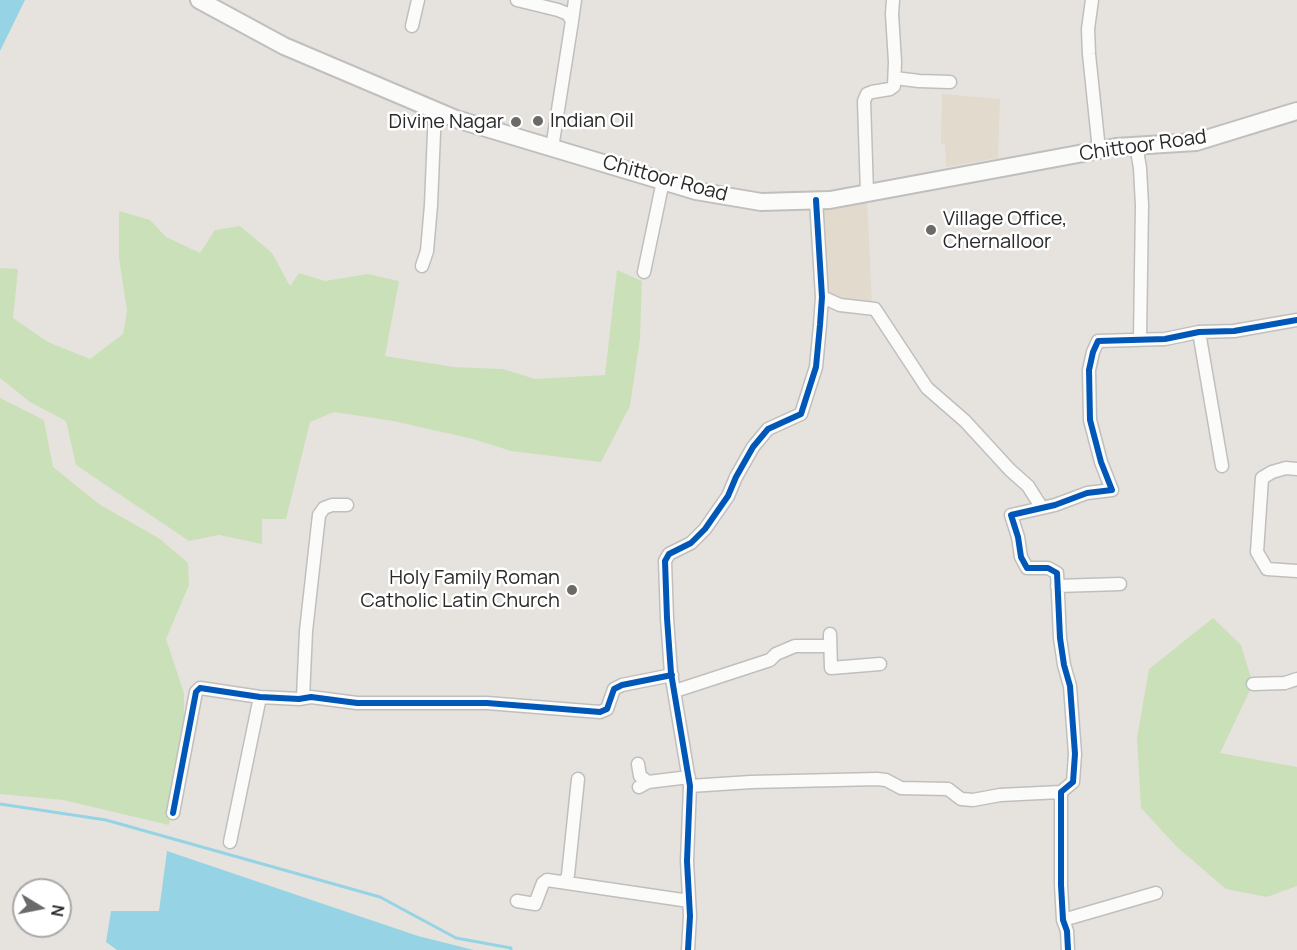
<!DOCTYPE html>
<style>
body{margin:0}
#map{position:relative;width:1297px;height:950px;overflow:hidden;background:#e6e3de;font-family:Manrope,sans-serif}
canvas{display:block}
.north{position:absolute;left:12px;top:878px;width:60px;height:60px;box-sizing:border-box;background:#fff;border:2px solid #a9a9a9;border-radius:50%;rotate:100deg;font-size:16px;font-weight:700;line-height:24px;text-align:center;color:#292929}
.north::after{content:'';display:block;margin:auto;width:21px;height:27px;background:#6b6a68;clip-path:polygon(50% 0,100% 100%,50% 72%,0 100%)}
</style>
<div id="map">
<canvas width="1297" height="950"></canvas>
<div class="north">N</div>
</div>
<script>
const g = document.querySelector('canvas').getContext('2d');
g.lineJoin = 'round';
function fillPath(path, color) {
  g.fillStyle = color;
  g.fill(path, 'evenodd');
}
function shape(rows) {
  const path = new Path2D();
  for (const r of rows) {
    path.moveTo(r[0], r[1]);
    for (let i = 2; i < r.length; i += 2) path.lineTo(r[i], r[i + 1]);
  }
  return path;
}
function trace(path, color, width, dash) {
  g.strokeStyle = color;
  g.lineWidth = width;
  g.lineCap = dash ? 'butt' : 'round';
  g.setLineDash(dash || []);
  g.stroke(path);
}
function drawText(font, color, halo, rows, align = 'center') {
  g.font = font + ' Manrope,sans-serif';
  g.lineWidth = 5;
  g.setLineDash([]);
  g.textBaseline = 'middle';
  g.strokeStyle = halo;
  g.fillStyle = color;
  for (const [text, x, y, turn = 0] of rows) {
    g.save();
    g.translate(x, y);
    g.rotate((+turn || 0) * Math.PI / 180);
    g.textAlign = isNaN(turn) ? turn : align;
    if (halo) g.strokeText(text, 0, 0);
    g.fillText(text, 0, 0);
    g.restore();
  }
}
fillPath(shape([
 [942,94,1000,99,998,158,946,167,945,145,941,144],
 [867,197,872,305,844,303,825,296,821,208]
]), '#e1dacd');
fillPath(shape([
 [119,211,150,220,166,237,200,253,215,230,240,226,272,253,290,286,299,273,325,281,368,274,399,281,385,356,454,367,503,369,535,379,605,375,617,270,642,281,640,338,630,406,601,462,511,451,473,439,393,421,334,412,310,422,286,519,262,519,262,544,219,535,189,541,76,465,66,421,30,402,0,378,0,268,18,269,13,318,48,342,90,359,123,334,127,311,119,258],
 [0,398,44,420,53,467,99,504,160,539,188,563,189,585,166,639,184,693,184,747,169,825,63,800,0,794],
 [1213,618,1241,645,1253,684,1220,753,1297,767,1297,886,1267,897,1226,889,1177,847,1141,808,1137,738,1149,669]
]), '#cae0b9');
fillPath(shape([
 [0,0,25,0,0,51],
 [167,851,418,936,474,950,117,950,106,942,111,911,159,911]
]), '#96d3e5');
trace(shape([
 [0,804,106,820,380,897,456,938,511,948,511,950]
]), '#96d3e5', 3);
const minor = shape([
 [517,0,558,10,568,14,572,21,552,148],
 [1092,0,1088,29,1089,54,1099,150],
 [572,21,575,0],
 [412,26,418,0],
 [895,78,919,81,950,82],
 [1136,145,1140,168,1142,205,1140,338],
 [867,193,864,101,867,94,872,92,890,89,894,86,895,62,892,14,893,0],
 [422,266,427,251,431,205,435,109],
 [644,272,663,181],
 [822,297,840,305,875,309,927,388,965,421,1010,470,1028,486,1042,508],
 [1199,332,1222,466],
 [1297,469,1286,468,1272,472,1262,478,1257,552,1267,569,1297,571],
 [1057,586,1120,584],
 [1253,684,1285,683,1297,679],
 [675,691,770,660,776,654,795,646,830,646,830,634,831,668,880,664],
 [303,698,306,631,319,515,324,508,332,505,347,505],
 [638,764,640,776,648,782],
 [690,786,751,782,877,779,886,780,901,788,948,789,961,799,973,800,1000,795,1061,792],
 [639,787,648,782,689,777],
 [173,813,196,692,200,688,260,697,299,699,311,697,357,703,487,703,600,712,607,709,614,689,622,685,672,675],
 [230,842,260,697],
 [565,882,568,875,578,779],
 [517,901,535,904,543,883,547,880,689,901],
 [1063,920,1156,893],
 [688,950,690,916,687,861,690,786,671,673,667,618,665,561,669,554,691,543,705,529,728,496,736,477,753,447,768,429,801,414,816,367,820,325,822,297,816,200],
 [1068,950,1067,931,1063,920,1061,885,1061,792,1073,782,1075,754,1070,686,1064,665,1060,638,1057,573,1048,568,1027,568,1021,557,1018,537,1011,515,1055,505,1087,493,1112,490,1101,462,1090,420,1089,370,1093,352,1098,341,1165,339,1199,332,1234,331,1297,320]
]);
const secondary = shape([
 [199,0,284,46,456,119,696,191,761,202,830,200,1116,147,1196,142,1297,111]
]);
trace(minor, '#c0bfbf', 15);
trace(secondary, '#c0bfbf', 20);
trace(minor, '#fbfbfa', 12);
trace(secondary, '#fbfbfa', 16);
trace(shape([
 [173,813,196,692,200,688,260,697,299,699,311,697,357,703,487,703,600,712,607,709,614,689,622,685,672,675],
 [688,950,690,916,687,861,690,786,671,673,667,618,665,561,669,554,691,543,705,529,728,496,736,477,753,447,768,429,801,414,816,367,820,325,822,297,816,200],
 [1068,950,1067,931,1063,920,1061,885,1061,792,1073,782,1075,754,1070,686,1064,665,1060,638,1057,573,1048,568,1027,568,1021,557,1018,537,1011,515,1055,505,1087,493,1112,490,1101,462,1090,420,1089,370,1093,352,1098,341,1165,339,1199,332,1234,331,1297,320]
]), '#0057b8', 6);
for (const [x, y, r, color] of [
 [538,121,6,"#6b6a68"],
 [516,122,6,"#6b6a68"],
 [931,230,6,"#6b6a68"],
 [572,590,6,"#6b6a68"]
]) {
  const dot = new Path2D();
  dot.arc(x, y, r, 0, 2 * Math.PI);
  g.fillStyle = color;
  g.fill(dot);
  trace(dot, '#fff', 2);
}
drawText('20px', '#292929', '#fff', [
 ["Indian Oil",550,121],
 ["Divine Nagar",504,122,"right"],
 ["Village Office,",943,219],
 ["Chernalloor",943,242],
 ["Holy Family Roman",560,578,"right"],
 ["Catholic Latin Church",560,601,"right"]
], 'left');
drawText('20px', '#292929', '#fff', [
 ["Chittoor Road",1143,146,-8],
 ["Chittoor Road",665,179,15]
]);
</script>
